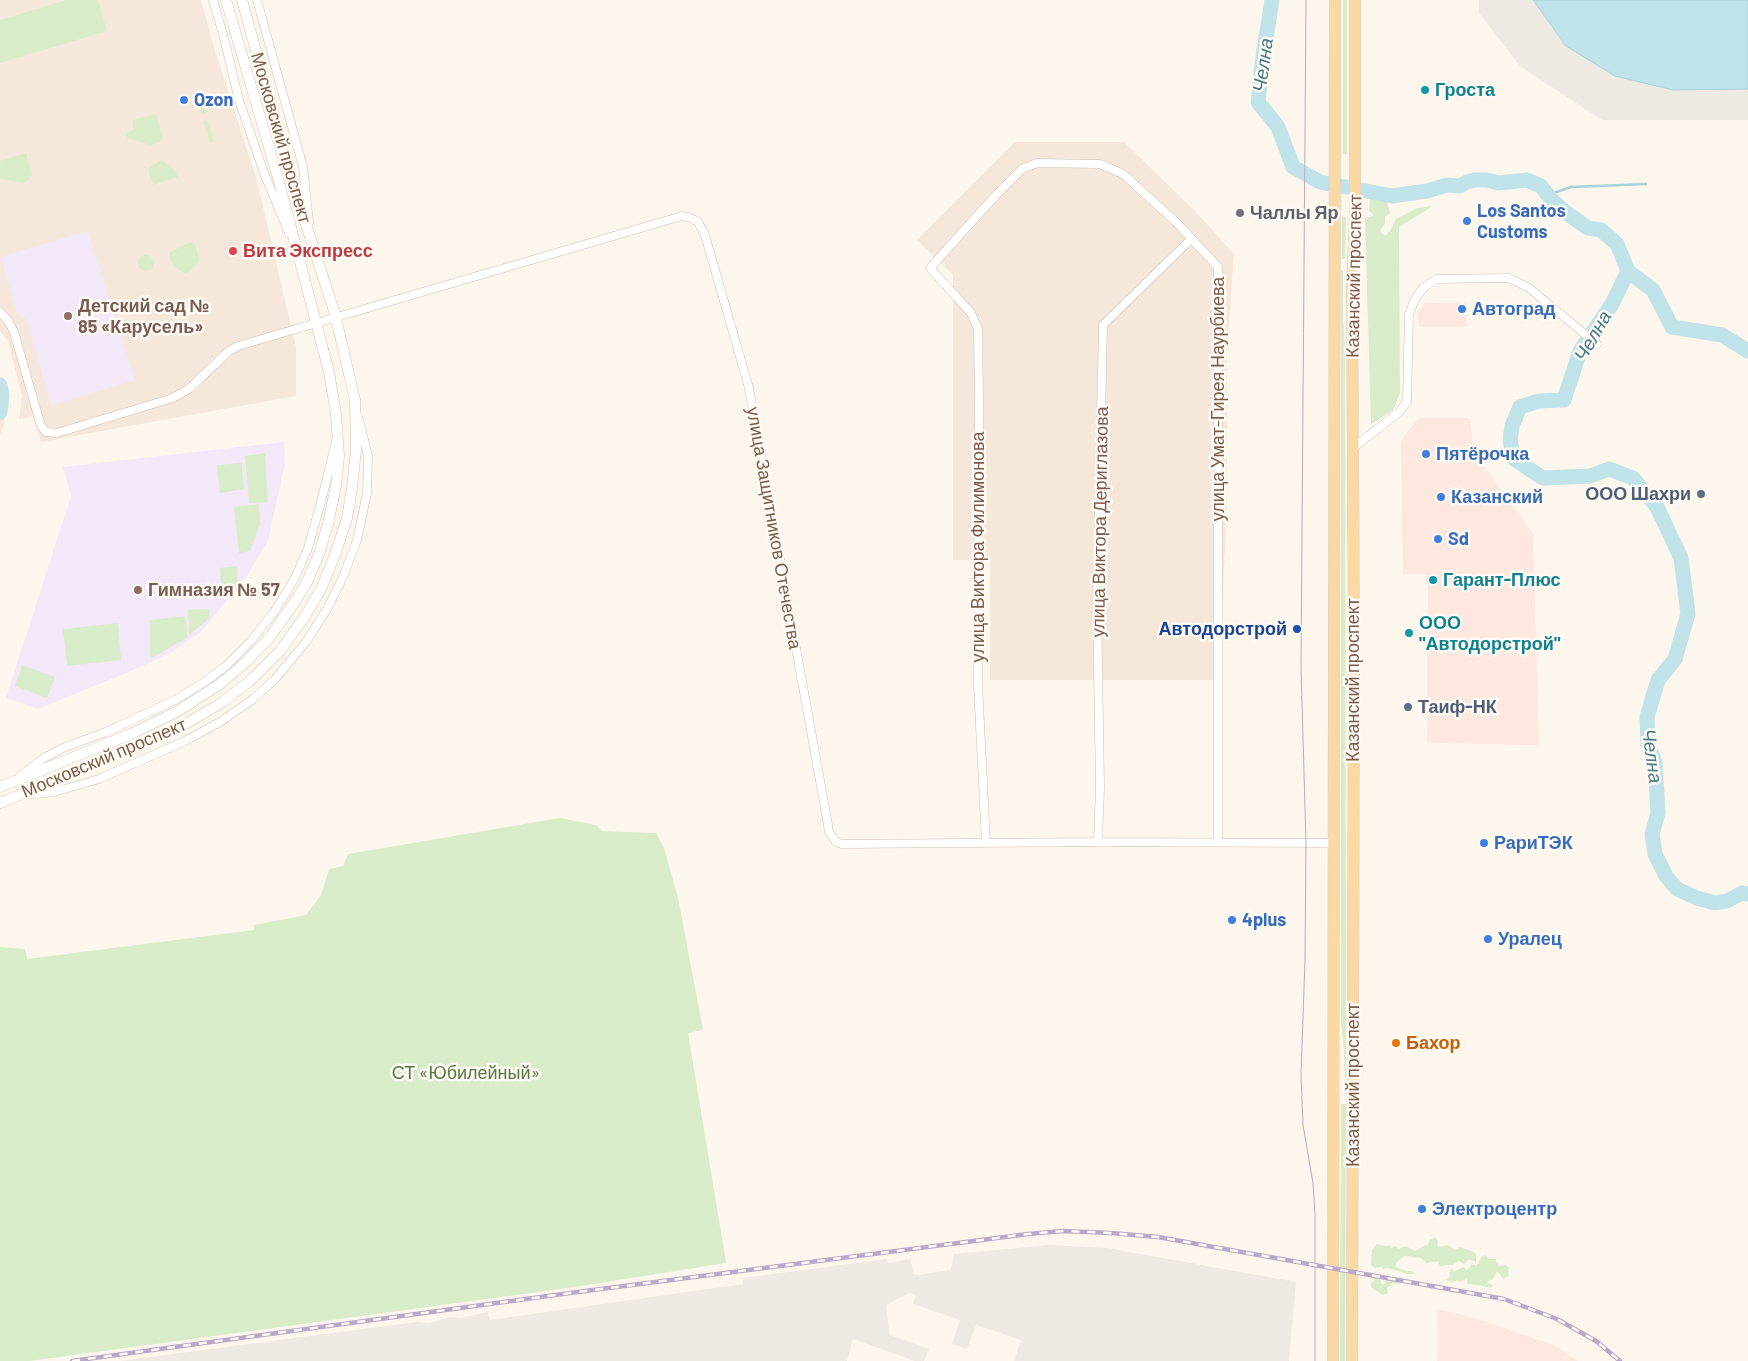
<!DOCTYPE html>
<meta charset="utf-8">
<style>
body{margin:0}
canvas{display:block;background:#fdf6ec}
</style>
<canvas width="1748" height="1361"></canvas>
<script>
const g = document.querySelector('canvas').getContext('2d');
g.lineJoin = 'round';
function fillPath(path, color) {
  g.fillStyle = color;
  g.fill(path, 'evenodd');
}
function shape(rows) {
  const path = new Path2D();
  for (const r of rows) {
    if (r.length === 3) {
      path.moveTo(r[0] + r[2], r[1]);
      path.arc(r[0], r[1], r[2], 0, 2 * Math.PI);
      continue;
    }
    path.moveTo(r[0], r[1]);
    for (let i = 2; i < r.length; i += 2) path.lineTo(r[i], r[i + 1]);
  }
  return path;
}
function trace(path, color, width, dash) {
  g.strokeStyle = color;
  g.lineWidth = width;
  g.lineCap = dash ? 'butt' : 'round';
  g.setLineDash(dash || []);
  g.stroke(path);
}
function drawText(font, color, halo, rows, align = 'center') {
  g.font = font + ' Barlow,sans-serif';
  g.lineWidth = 5;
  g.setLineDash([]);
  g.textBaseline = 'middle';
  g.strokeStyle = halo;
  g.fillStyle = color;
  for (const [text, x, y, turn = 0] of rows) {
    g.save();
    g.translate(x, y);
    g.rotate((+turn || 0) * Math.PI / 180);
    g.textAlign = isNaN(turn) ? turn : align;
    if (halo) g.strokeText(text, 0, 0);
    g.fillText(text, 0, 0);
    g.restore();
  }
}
fillPath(shape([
 [0,0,201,0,213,44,257,181,296,347,296,396,41,442,33,416,19,419,22,396,8,341,0,332],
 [1015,142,1124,142,1194,210,1234,254,1227,354,1227,511,1218,680,990,680,990,560,953,560,953,275,917,240],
 [0,380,6,390,4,425,0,434]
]), '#f5e8da');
fillPath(shape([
 [1425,303,1466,303,1467,327,1419,327,1418,314],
 [1419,418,1470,418,1474,452,1533,534,1539,745,1427,743,1428,587,1427,583,1425,582,1427,574,1403,575,1401,442,1406,434],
 [1438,1309,1475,1318,1536,1339,1553,1345,1579,1361,1437,1361]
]), '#fde8e0');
fillPath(shape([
 [1479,0,1748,0,1748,120,1602,120,1520,66,1479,13],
 [1049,1245,1107,1248,1296,1282,1289,1361,1014,1361,1021,1340,976,1325,967,1349,952,1344,960,1320,913,1304,916,1295,909,1293,886,1305,890,1335,929,1349,924,1361,915,1361,853,1339,847,1361,120,1361,416,1322,429,1323,451,1317,460,1318,488,1312,490,1320,743,1284,743,1278,887,1259,888,1263,911,1259,913,1274,917,1275,951,1270,954,1254]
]), '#efe9e4');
fillPath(shape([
 [88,231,135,380,51,405,26,319,17,313,1,257],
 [284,442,285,464,268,541,247,576,202,631,172,652,136,669,38,709,6,698,71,496,63,467]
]), '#f3e8fa');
fillPath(shape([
 [66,0,98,0,107,31,0,63,0,20],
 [1343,0,1347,0,1347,154,1343,154],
 [200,92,206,113,201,114,195,93],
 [156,114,163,137,160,142,150,145,135,140,127,139,126,134,128,132,133,130,133,120],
 [208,120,214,142,210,143,203,121],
 [26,153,32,174,29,180,24,183,0,179,0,161],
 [162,160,175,170,178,177,153,185,148,170,150,167],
 [1370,195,1386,198,1390,213,1385,217,1385,223,1380,231,1385,236,1390,231,1396,219,1417,208,1433,206,1399,227,1400,393,1393,410,1371,424,1365,218,1373,216,1373,214,1369,211],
 [1342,217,1346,217,1345,259,1342,259],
 [191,242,195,244,199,260,197,264,189,272,184,273,175,267,170,259,169,254,172,251],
 [146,263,8],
 [1341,270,1343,270,1343,317,1345,349,1346,1078,1345,1078,1344,1050,1341,1023],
 [265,453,268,502,249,503,245,456],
 [242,463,244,489,220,493,217,465],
 [259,504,260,524,250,551,239,553,234,507],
 [237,566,238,585,232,593,222,594,220,568],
 [209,609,210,618,189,635,188,610],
 [185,616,188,637,150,659,150,620],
 [118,623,121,660,67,666,63,629],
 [22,665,55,677,47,698,15,686],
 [560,818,596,825,602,831,656,833,664,848,678,898,703,1030,688,1033,726,1263,568,1288,30,1361,0,1361,0,947,25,949,27,959,254,930,254,925,306,915,321,895,329,869,343,866,348,854],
 [1341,1104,1346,1104,1345,1361,1340,1361],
 [1435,1237,1438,1241,1437,1245,1439,1247,1448,1245,1455,1250,1460,1247,1476,1253,1476,1262,1469,1259,1464,1264,1459,1261,1452,1265,1440,1266,1438,1261,1426,1263,1421,1258,1404,1256,1396,1263,1396,1267,1407,1271,1412,1271,1415,1274,1408,1274,1388,1268,1383,1269,1382,1267,1375,1268,1371,1265,1372,1250,1377,1244,1386,1246,1390,1245,1391,1248,1396,1246,1398,1249,1406,1246,1415,1251,1428,1244,1430,1240],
 [1485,1255,1489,1259,1496,1259,1496,1262,1499,1266,1506,1265,1509,1268,1508,1271,1509,1276,1503,1279,1497,1271,1493,1279,1488,1281,1487,1283,1493,1285,1491,1288,1478,1285,1467,1284,1467,1279,1459,1282,1458,1280,1453,1282,1445,1280,1451,1276,1449,1274,1451,1269,1455,1271,1464,1267,1466,1270,1470,1268,1470,1266,1474,1264,1475,1266,1478,1264,1481,1257],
 [1374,1278,1379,1278,1382,1284,1385,1284,1386,1280,1391,1278,1404,1281,1403,1282,1399,1282,1398,1284,1391,1283,1392,1285,1387,1287,1388,1293,1383,1295,1373,1289,1370,1284,1374,1281]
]), '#d8ecc9');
const water = shape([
 [1533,0,1748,0,1748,89,1673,90,1615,76,1566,46,1533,0]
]);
fillPath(water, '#bfe3e8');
trace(water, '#a5d3da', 1);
trace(shape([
 [1548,195,1571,187,1646,184]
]), '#a5d3da', 2.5);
trace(shape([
 [1272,0,1263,57,1258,102,1278,127,1293,167,1320,182,1392,196,1427,191,1447,185,1460,186,1467,182,1474,180,1487,180,1498,183,1527,180,1541,186,1551,199,1565,212,1588,228,1601,230,1617,244,1628,271,1612,304,1580,351,1564,400,1539,401,1520,407,1512,426,1510,441,1514,459,1543,478,1590,476,1609,469,1633,478,1657,507,1681,558,1688,614,1675,659,1658,680,1647,717,1648,745,1655,762,1658,813,1652,834,1655,854,1666,876,1677,889,1697,898,1715,903,1727,901,1742,893,1748,894],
 [1628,271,1653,290,1672,327,1722,335,1748,351],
 [0,385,2,397,0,412]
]), '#bfe3e8', 15);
const street = shape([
 [213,0,224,38,239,100,264,173,289,233],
 [257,0,303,167,309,222],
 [0,312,9,322,14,332,41,426,46,432,57,433,173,398,190,388,229,351,238,346,682,216,689,217,698,222,705,235,749,388,828,825,829,832,836,842,842,844,1098,842,1335,843],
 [1353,448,1399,412,1407,402,1409,314,1415,299,1424,287,1437,279,1509,278,1529,288,1597,344],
 [20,776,44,758,65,747,106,732,175,700,206,681,227,665,251,641,274,612,295,578,308,548,321,502,336,441],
 [26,795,54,792,99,779,183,742,220,722,252,700,275,679,306,642,327,609,343,577,357,540,367,493,368,456,358,416],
 [1098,842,1100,787,1097,604,1103,325,1191,239],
 [986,843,978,685,979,403,978,329,971,313,930,268,996,195,1022,169,1037,163,1100,164,1123,174,1176,222,1218,267,1218,842]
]);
const secondary = shape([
 [0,787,131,734,178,711,220,684,246,662,270,637,292,606,306,584,319,554,328,524,336,486,339,456,336,414,329,372,278,178,226,0],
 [0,803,151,741,189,722,223,702,252,679,280,651,304,618,321,589,335,555,347,518,352,488,356,450,355,400,335,314,289,172,242,0]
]);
const primary = shape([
 [1333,1361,1335,0],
 [1352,1361,1354,646,1352,285,1355,217,1355,0]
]);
trace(street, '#d1beb0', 9);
trace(secondary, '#d6c0b0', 11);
trace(primary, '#dad1cd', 12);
trace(street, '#fff', 8);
trace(secondary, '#fff', 10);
trace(primary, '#fbd9a5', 11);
trace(shape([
 [1306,0,1301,667,1306,843,1305,960,1301,1075,1303,1125,1313,1183,1315,1213,1315,1361]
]), '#b9a8c9', 1);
const rail = shape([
 [72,1361,570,1293,1028,1234,1063,1231,1111,1233,1158,1237,1504,1299,1557,1319,1596,1341,1620,1361]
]);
trace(rail, '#b9a8c9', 4.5);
trace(rail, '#fffaf3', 2.5, [8]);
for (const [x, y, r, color] of [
 [1425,90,5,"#0f9aa8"],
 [184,100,5,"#3f7fe0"],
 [1240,213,5,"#6b7280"],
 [1467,221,5,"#3f7fe0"],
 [233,251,5,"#e0444e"],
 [1462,309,5,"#3f7fe0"],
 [68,316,5,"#8d6e63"],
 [1426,454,5,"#3f7fe0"],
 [1701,494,5,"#5c6f8a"],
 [1441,497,5,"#3f7fe0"],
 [1438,539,5,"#3f7fe0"],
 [1433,580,5,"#0f9aa8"],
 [138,590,5,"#8d6e63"],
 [1297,629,5,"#1a4fb4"],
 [1409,633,5,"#0f9aa8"],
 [1408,707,5,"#5c6f8a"],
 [1484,843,5,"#3f7fe0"],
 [1232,920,5,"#3f7fe0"],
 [1488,939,5,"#3f7fe0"],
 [1396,1043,5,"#e8710a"],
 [1422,1209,5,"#3f7fe0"]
]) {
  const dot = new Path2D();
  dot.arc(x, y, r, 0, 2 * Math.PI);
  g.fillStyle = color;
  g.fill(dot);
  trace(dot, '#fffaf3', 2);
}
drawText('bold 18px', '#0d838f', '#fffaf3', [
 ["Гроста",1435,90],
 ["Гарант-Плюс",1443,580],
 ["ООО",1419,623],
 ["\"Автодорстрой\"",1419,644]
], 'left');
drawText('bold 18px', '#366cbe', '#fffaf3', [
 ["Ozon",194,100],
 ["Los Santos",1477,211],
 ["Customs",1477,232],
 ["Автоград",1472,309],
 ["Пятёрочка",1436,454],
 ["Казанский",1451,497],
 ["Sd",1448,539],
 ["РариТЭК",1494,843],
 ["4plus",1242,920],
 ["Уралец",1498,939],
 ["Электроцентр",1432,1209]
], 'left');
drawText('18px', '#7a5c4d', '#fffaf3', [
 ["Московский проспект",281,138,74],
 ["Казанский проспект",1354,276,-89],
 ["улица Умат-Гирея Наурбиева",1218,399,-90],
 ["улица Виктора Дериглазова",1100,522,-89],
 ["улица Защитников Отечества",774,528,80],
 ["улица Виктора Филимонова",978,547,-90],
 ["Казанский проспект",1353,680,-90],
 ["Московский проспект",104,758,-23],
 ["Казанский проспект",1353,1085,-90]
]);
drawText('bold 18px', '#5b616d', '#fffaf3', [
 ["Чаллы Яр",1250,213]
], 'left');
drawText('bold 18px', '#be3a42', '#fffaf3', [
 ["Вита Экспресс",243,251]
], 'left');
drawText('bold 18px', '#785e54', '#fffaf3', [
 ["Детский сад №",78,306],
 ["85 «Карусель»",78,327],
 ["Гимназия № 57",148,590]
], 'left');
drawText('bold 18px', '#4e5e75', '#fffaf3', [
 ["ООО Шахри",1691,494],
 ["Таиф-НК",1418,707,"left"]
], 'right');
drawText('bold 18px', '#164399', '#fffaf3', [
 ["Автодорстрой",1287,629]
], 'right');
drawText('bold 18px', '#c56008', '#fffaf3', [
 ["Бахор",1406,1043]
], 'left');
drawText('18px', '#537a41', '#fffaf3', [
 ["СТ «Юбилейный»",466,1073]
]);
drawText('italic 19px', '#437c86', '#fffaf3', [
 ["Челна",1263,65,-82],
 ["Челна",1593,336,-60],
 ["Челна",1652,756,82]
]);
</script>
